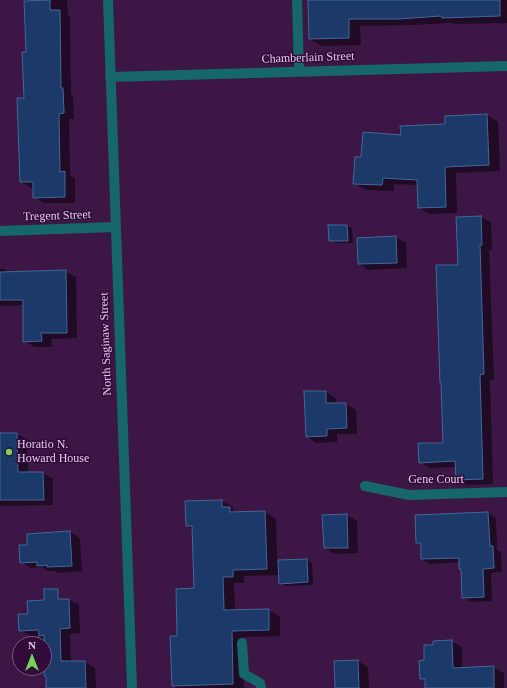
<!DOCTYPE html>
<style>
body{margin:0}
#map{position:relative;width:507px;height:688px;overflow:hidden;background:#3c1645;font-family:Georgia,serif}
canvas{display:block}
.north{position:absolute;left:12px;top:636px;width:40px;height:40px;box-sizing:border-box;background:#310b3a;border:1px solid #785880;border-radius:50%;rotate:0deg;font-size:11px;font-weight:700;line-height:16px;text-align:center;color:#e2cbe8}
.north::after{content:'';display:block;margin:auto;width:14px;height:18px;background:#75d25b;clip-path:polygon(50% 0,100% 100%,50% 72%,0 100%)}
</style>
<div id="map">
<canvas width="507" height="688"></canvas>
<div class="north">N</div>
</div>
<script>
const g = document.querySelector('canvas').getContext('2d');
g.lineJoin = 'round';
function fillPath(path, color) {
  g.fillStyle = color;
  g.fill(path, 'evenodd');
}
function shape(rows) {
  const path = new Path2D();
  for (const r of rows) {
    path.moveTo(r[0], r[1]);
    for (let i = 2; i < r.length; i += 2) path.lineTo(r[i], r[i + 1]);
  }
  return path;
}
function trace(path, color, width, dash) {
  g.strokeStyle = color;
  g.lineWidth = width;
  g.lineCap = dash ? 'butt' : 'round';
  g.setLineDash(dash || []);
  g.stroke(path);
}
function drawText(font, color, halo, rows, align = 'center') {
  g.font = font + ' Georgia,serif';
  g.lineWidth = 3;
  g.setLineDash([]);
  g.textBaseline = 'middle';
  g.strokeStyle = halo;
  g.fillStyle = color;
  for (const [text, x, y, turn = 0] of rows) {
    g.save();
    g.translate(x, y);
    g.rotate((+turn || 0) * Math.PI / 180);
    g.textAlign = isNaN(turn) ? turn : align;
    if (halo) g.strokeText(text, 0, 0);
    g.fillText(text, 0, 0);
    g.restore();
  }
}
fillPath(shape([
 [24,0,67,0,68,15,70,16,71,94,73,95,74,119,69,119,70,176,75,178,75,203,44,203,34,197,34,188,31,188,21,182,27,53],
 [309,0,507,0,507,23,454,24,452,23,411,25,360,26,361,45,322,46,310,39],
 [487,115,498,122,500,171,456,173,457,213,430,214,419,208,418,185,394,184,394,191,366,190,354,183,362,158,402,136],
 [481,217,491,222,492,250,489,250,494,380,490,380,493,484,467,485,457,479,456,467,430,468,420,462,444,444,459,266],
 [329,226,347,226,352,228,353,243,335,243,330,240],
 [395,237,406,243,407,268,369,270,359,264],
 [0,269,4,269,9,272,65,271,76,277,77,338,51,339,52,347,35,347,24,341,24,305,0,306],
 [326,392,336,398,336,404,346,404,356,410,357,434,337,434,337,442,317,443,307,437],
 [0,434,17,434,27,439,28,473,43,473,53,479,53,505,2,506,0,505],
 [222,501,233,507,233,510,238,513,265,512,276,519,277,561,307,560,312,563,313,585,285,586,280,583,279,575,244,576,244,583,234,583,235,611,269,610,280,617,280,636,242,637,244,688,177,688,173,685,178,637,195,589,193,529,187,526],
 [488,513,496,518,497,550,501,552,502,572,491,573,492,601,471,602,463,597,462,570,460,569,460,562,430,564,422,559,422,545,417,542],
 [347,515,357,521,358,553,335,554,325,548],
 [70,532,80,538,82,571,58,573,55,571,48,571,42,567,31,568,21,562,28,546],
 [69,600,79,605,80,633,70,634,71,662,85,662,95,668,96,688,47,688,47,678,43,676,42,668,44,668,44,644,40,644,40,636,30,636,20,630,29,615],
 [451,641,462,647,462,669,493,667,504,673,504,688,426,688,426,682,421,679,425,661],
 [358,661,368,667,369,688,336,688]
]), '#0007');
const building = shape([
 [50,0,50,10,60,10,61,88,63,88,64,113,59,114,60,172,65,171,65,197,33,198,33,182,20,182,17,98,24,98,22,52,26,52,24,1,50,0],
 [308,0,500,0,500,16,442,18,441,16,398,19,349,19,349,38,309,39,308,0],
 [487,114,489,165,445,167,446,207,418,208,417,180,383,178,382,185,353,184,355,157,361,157,363,132,401,135,400,126,445,124,445,116,487,114],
 [481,216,482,245,480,245,484,374,480,375,483,479,456,480,455,461,419,463,418,443,443,443,441,383,440,383,436,265,458,265,456,217,481,216],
 [328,225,347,225,348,241,329,241,328,225],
 [396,236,397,263,358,264,357,238,396,236],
 [66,270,67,333,41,333,42,341,23,342,23,300,0,300,0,272,66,270],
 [304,391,326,391,326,403,346,403,347,428,327,429,327,436,306,437,304,391],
 [0,433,17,433,18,472,43,472,44,500,0,500,0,433],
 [222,500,222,507,230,507,230,512,265,511,267,569,233,570,233,577,223,577,224,610,269,609,269,630,232,631,233,684,172,686,170,636,177,636,176,589,194,588,192,526,186,526,185,501,222,500],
 [488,512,490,546,493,546,494,568,483,569,484,597,462,598,461,569,459,569,459,558,421,559,421,543,416,543,415,515,488,512],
 [347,514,348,548,324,548,322,515,347,514],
 [70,531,72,566,47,567,47,565,37,566,37,562,20,563,19,545,27,545,27,534,70,531],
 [307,559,308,582,279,584,278,560,307,559],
 [44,589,58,589,58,599,69,599,70,628,60,629,61,661,85,661,86,688,46,688,46,676,44,676,44,635,39,636,38,630,19,631,18,614,28,614,27,601,44,600,44,589],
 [452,640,453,668,494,666,494,688,425,688,425,679,420,679,419,661,424,660,424,645,433,645,433,641,452,640],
 [358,660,359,688,335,688,334,661,358,660]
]);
fillPath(building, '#1b3969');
trace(building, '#46669a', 1);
trace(shape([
 [108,0,132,688],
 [297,0,299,71],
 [110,77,507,66],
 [0,231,115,227],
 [365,486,409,495,507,492],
 [242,643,244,674,260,683,261,688]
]), '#15676b', 10);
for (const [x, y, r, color] of [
 [9,452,4,"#75d25b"]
]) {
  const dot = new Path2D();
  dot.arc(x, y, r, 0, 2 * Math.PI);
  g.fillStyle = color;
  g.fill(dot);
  trace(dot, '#310b3a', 1.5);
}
drawText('12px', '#e2cbe8', '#310b3a', [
 ["Chamberlain Street",308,58,-2],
 ["Tregent Street",57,216,-2],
 ["North Saginaw Street",106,344,-92],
 ["Gene Court",436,480]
]);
drawText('12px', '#e2cbe8', '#310b3a', [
 ["Horatio N.",17,445],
 ["Howard House",17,459]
], 'left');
</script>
